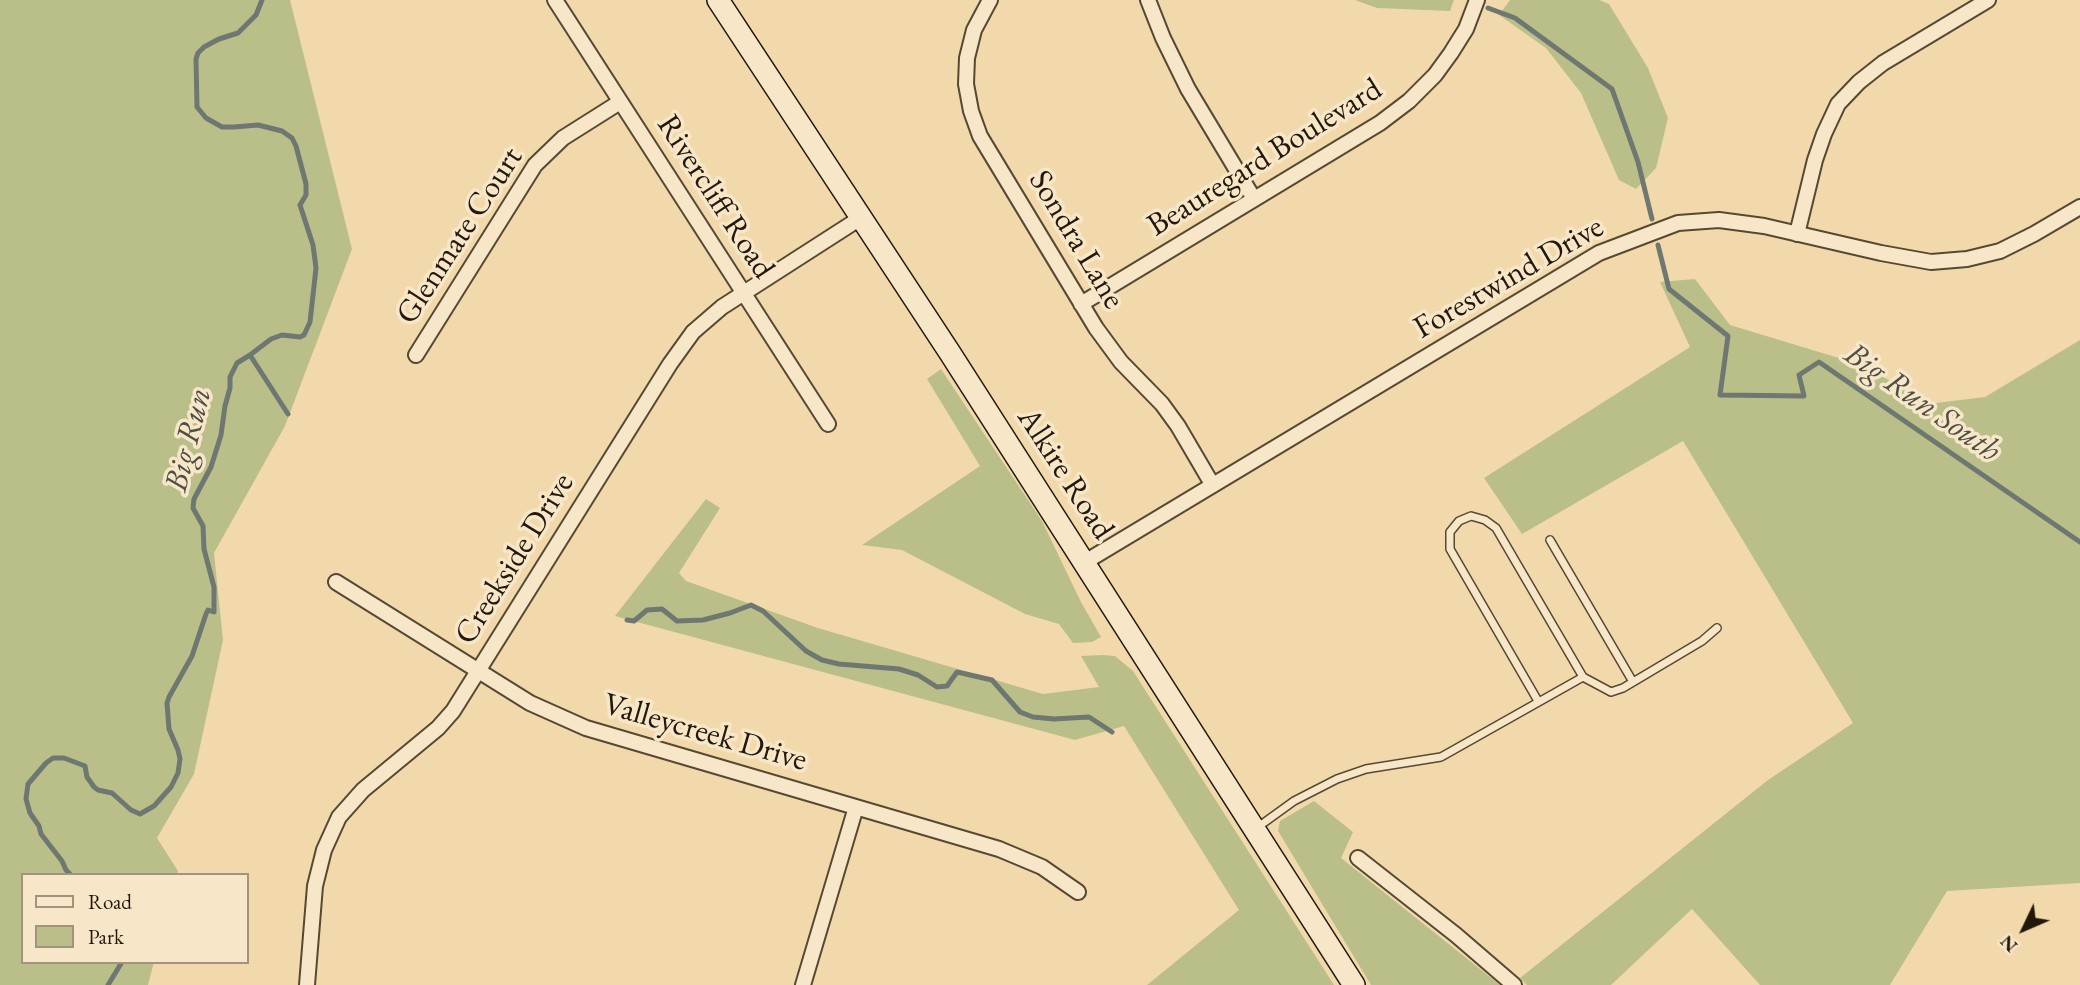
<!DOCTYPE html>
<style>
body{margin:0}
#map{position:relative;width:2080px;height:985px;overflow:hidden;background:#f2d9ab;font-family:"EB Garamond",serif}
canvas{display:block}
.legend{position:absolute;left:21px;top:873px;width:228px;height:91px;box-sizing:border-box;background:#f7e6c8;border:2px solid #a2947c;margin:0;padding:9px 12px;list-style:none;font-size:21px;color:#22190b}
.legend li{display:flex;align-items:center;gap:14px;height:35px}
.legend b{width:35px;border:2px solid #a2947c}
.north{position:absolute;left:1989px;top:894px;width:70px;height:70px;-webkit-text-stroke:5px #f7e6c8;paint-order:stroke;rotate:226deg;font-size:19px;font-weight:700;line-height:28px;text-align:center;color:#22190b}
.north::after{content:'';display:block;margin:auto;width:24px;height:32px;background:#22190b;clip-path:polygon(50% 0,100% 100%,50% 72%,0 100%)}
</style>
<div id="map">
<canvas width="2080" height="985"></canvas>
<ul class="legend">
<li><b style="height:9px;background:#f7e6c8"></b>Road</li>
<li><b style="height:19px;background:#babf89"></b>Park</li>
</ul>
<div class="north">N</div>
</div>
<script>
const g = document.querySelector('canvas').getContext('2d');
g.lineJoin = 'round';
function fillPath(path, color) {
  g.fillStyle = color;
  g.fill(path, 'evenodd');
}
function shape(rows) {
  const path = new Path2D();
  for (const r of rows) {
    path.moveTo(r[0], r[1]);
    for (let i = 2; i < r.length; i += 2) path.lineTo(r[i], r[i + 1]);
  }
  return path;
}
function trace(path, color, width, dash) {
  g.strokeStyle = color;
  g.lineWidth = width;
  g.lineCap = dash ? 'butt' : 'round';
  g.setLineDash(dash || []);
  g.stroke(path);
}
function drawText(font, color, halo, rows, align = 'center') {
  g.font = font + ' "EB Garamond",serif';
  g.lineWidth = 7;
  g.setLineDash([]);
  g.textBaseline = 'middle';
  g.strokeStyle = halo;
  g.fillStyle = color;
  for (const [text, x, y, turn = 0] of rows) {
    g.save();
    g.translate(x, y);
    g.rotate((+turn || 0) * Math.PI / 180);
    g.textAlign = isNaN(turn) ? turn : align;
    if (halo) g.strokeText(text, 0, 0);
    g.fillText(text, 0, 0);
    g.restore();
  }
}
fillPath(shape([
 [0,0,290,0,352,249,285,426,214,553,223,640,194,774,157,838,178,871,177,875,23,875,23,962,154,962,148,985,0,985],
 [1355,0,1454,0,1450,11,1377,8],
 [1510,0,1599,0,1609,4,1648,68,1668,118,1656,168,1636,189,1619,180,1581,93,1546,48,1499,15],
 [1695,279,1730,325,1852,362,1936,403,1985,397,2080,340,2080,883,1947,891,1890,985,1760,985,1692,909,1611,985,1527,985,1520,978,1768,780,1853,723,1683,441,1522,534,1484,478,1690,347,1660,282],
 [941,369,1042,521,1081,602,1101,637,1092,642,1073,643,1059,624,1025,614,902,550,862,545,980,466,927,379],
 [706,499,720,508,679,573,686,581,818,628,1043,694,1099,687,1081,656,1103,655,1115,656,1133,671,1334,985,1147,985,1239,910,1124,726,1075,740,615,616],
 [1314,801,1353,832,1341,858,1500,985,1371,985,1278,831,1280,821]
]), '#babf89');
trace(shape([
 [1488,8,1515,18,1612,89,1638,162,1652,219],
 [1658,245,1669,289,1728,336,1720,395,1804,396,1799,375,1819,362,2080,542],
 [250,355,288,414],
 [627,620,634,621,647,610,662,609,677,621,703,620,730,613,751,605,763,611,806,651,822,660,839,664,899,669,918,675,937,687,947,686,957,672,992,680,1020,712,1033,717,1054,719,1089,717,1112,732],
 [71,875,66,870,62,861,41,834,39,826,30,813,26,799,28,784,46,763,53,758,64,758,85,766,87,777,94,787,98,790,112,793,131,810,140,814,154,806,171,787,178,773,180,759,178,750,169,729,167,703,169,697,192,656,206,614,208,610,214,612,214,587,204,549,203,526,193,508,194,499,211,467,221,435,225,406,230,388,230,377,237,363,250,355,271,339,282,335,300,337,304,335,310,322,316,268,313,245,300,205,306,195,306,184,296,146,292,138,282,131,258,125,234,127,222,127,206,118,197,107,196,59,198,53,204,47,219,39,238,33,256,15,262,0],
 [108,985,122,962]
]), '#6e7871', 5);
const service = shape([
 [1550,540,1633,682],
 [1538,701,1450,549,1450,532,1459,521,1471,516,1485,520,1496,528,1583,677],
 [1258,827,1294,801,1337,779,1366,769,1441,757,1583,677,1611,692,1623,688,1702,641,1717,628]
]);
const minor = shape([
 [555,0,828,424],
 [990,0,974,30,967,58,966,84,971,111,980,136,1096,328,1121,362,1162,404,1178,426,1212,484],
 [1148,0,1163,38,1188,89,1254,199],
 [1797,234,1815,160,1824,134,1838,104,1859,82,1883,63,1988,0],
 [1081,304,1380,123,1409,101,1435,75,1451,53,1466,29,1477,0],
 [416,355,535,165,563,138,620,102],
 [1085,562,1599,253,1678,223,1719,220,1764,226,1881,253,1931,262,1967,259,2000,251,2034,234,2080,207],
 [336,582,530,703,586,728,999,849,1042,867,1078,892],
 [1358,858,1456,935,1514,985],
 [307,985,315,886,324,850,339,817,363,790,438,728,453,711,670,364,693,332,722,307,862,217],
 [803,985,856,807]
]);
const secondary = shape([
 [718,0,950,353,1354,985]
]);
trace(service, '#564933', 10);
trace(minor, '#564933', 18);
trace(secondary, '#22190b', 24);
trace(service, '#f7e6c8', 7);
trace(minor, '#f7e6c8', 14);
trace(secondary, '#f7e6c8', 21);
drawText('32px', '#22190b', '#f7e6c8', [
 ["Beauregard Boulevard",1265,158,-32],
 ["Rivercliff Road",715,197,57],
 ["Glenmate Court",460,236,-57],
 ["Sondra Lane",1076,240,59],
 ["Forestwind Drive",1509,278,-30],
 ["Alkire Road",1065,474,57],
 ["Creekside Drive",515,559,-58],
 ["Valleycreek Drive",705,733,16]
]);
drawText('italic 33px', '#4e5046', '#f7e6c8', [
 ["Big Run South",1922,403,35],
 ["Big Run",189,440,-76]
]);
</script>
